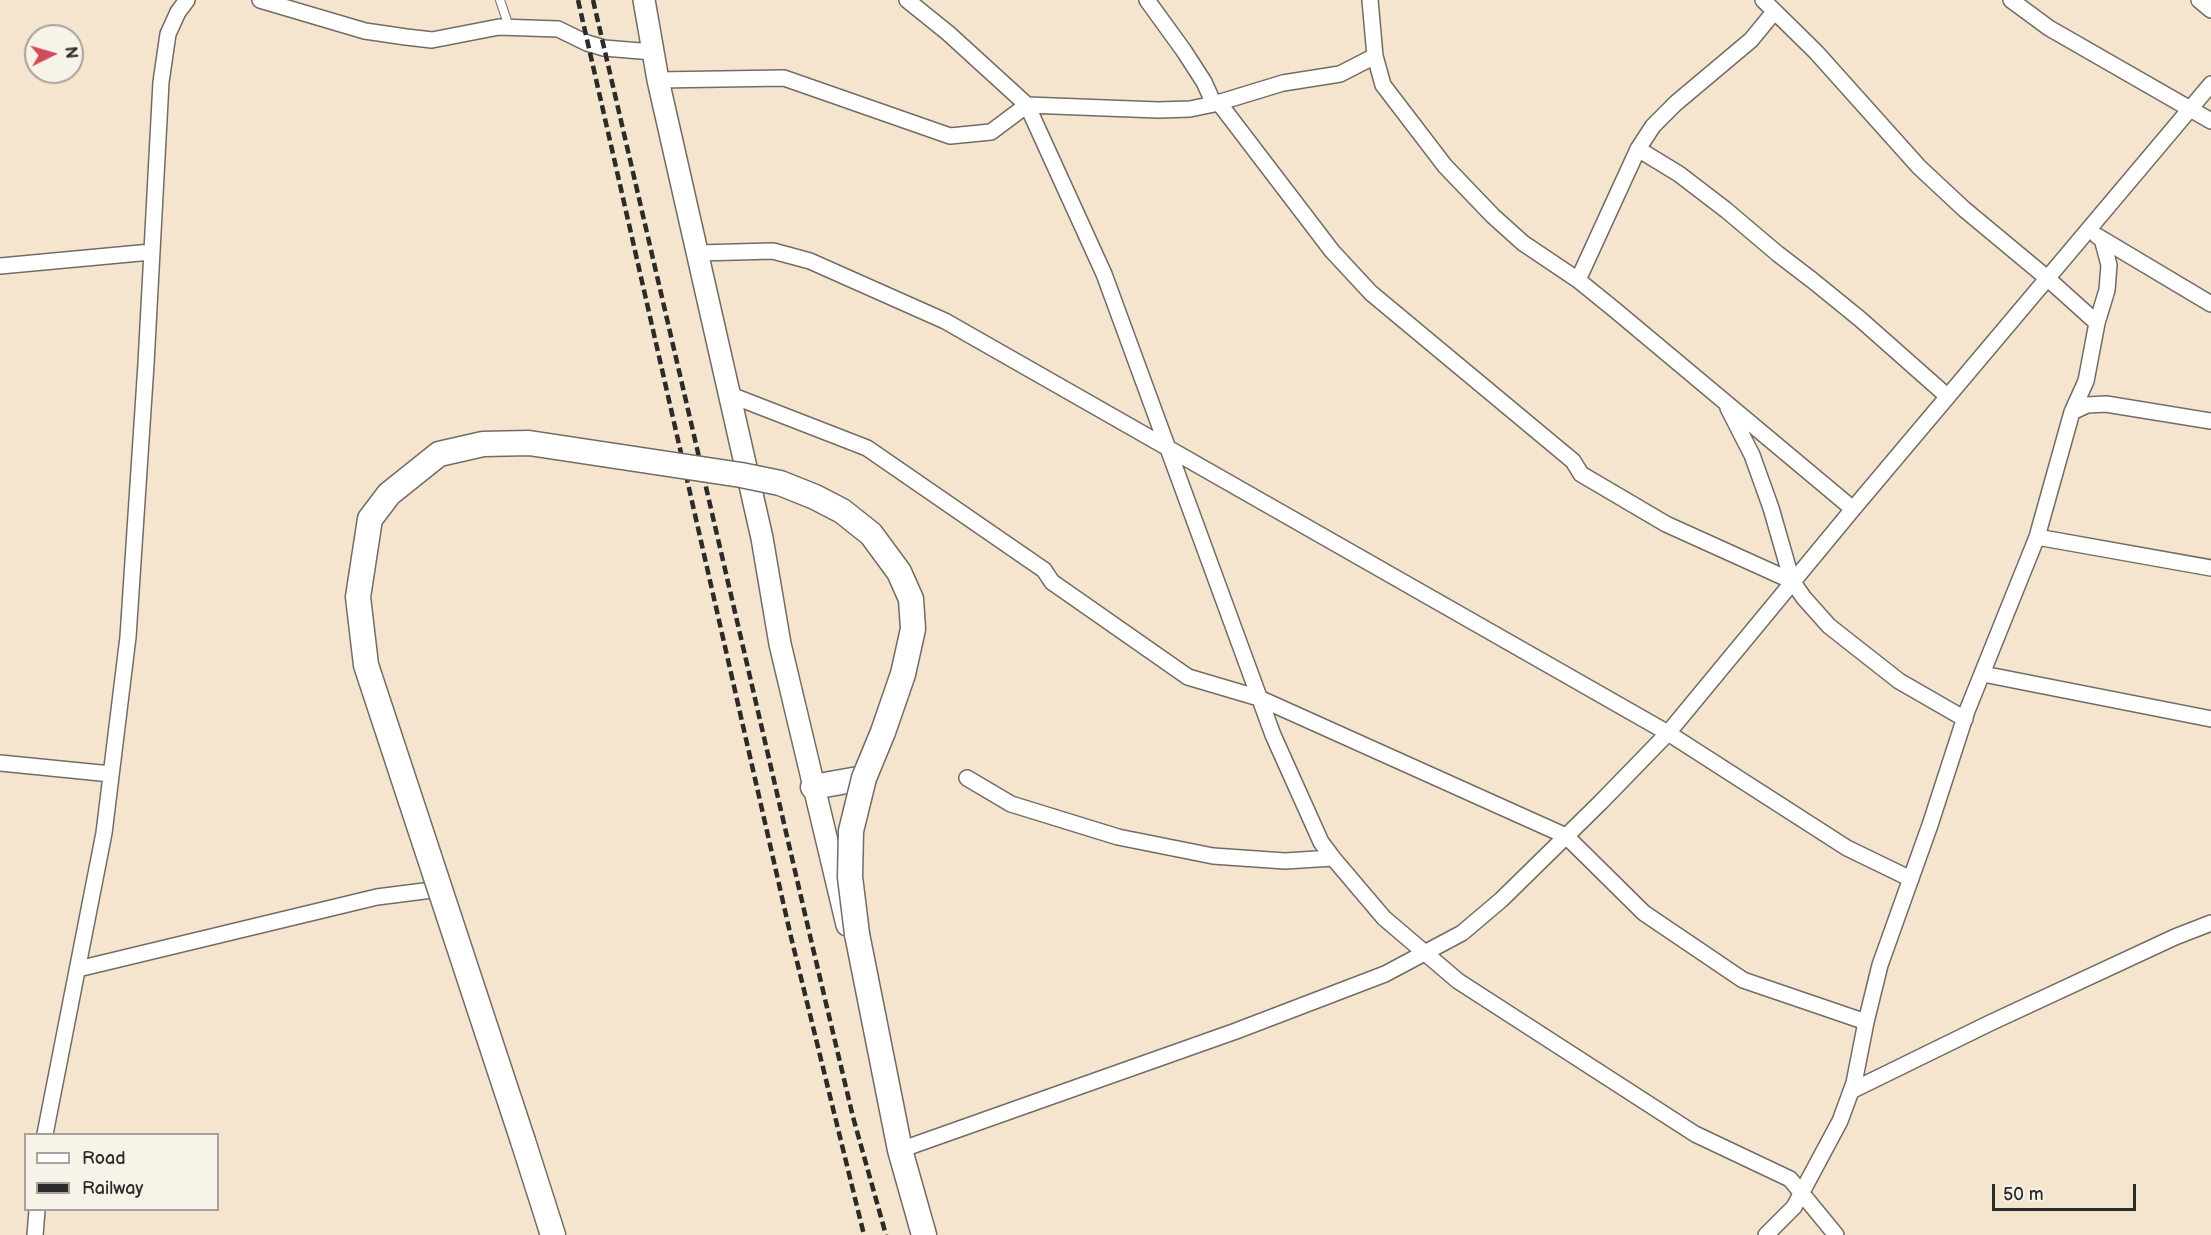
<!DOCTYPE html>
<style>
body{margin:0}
#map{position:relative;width:2211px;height:1235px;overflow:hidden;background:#f5e4ce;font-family:"Balsamiq Sans",sans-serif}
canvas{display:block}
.legend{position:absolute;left:24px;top:1133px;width:195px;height:78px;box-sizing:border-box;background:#f7f3e8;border:2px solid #a5a39c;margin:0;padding:8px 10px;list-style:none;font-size:18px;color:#2b2b2b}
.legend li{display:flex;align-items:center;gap:12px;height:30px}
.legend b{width:30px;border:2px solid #a5a39c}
.north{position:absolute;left:24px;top:24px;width:60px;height:60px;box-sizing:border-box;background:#f7f3e8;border:2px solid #a5a39c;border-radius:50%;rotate:85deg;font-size:16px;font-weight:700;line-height:24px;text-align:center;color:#2b2b2b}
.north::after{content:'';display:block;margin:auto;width:21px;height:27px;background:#d1495b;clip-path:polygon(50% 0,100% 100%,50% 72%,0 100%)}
.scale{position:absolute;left:1992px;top:1184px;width:144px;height:27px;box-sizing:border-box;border:3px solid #2b2b2b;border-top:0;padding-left:8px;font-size:18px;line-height:21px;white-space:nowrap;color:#2b2b2b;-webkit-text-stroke:4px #f7f3e8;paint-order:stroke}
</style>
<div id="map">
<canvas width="2211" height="1235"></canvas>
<ul class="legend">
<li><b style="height:8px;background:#fff"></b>Road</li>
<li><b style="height:8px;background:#2b2b2b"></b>Railway</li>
</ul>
<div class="north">N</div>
<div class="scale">50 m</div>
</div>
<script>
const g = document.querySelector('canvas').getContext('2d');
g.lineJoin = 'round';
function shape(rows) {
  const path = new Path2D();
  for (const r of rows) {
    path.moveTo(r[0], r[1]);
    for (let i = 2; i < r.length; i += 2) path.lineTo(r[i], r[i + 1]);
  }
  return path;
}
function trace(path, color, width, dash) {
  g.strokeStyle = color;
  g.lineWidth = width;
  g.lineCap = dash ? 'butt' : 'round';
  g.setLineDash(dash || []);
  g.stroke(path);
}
const service = shape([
 [500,0,509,27]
]);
const minor = shape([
 [260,0,365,31,406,37,432,40,499,27,558,29,587,43,604,48,653,52],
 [907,0,948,33,1027,105,1104,274,1273,735,1321,842,1333,858,1384,918,1458,981,1695,1134,1790,1179,1836,1235],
 [1147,0,1184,51,1204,82,1214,104],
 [1370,0,1375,56,1383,85,1445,166,1493,216,1523,243,1578,280,1615,310,1853,509],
 [1763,0,1816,52,1919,167,1964,209,2047,278,2097,323],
 [2011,0,2049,28,2211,121],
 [2199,0,2211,10],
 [658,80,784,78,950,136,991,132,1027,105,1158,110,1190,109,1214,104,1283,83,1340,74,1375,56],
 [1219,103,1332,251,1371,293,1573,461,1581,474,1666,524,1792,581],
 [1638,149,1679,174,1726,210,1778,254,1812,280,1860,319,1947,396],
 [2097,236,2211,304],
 [698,253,773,251,810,261,945,321,1668,733,1847,848,1911,879],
 [0,266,151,252],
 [1578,280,1638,149,1653,126,1676,103,1751,40,1774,12],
 [728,394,867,448,1044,570,1052,582,1188,677,1259,698,1566,836,1644,913,1743,980,1866,1022],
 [1728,408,1752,455,1771,508,1792,581,1804,598,1829,626,1899,681,1965,719],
 [2072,412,2086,381,2097,323,2107,290,2109,265,2102,239],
 [2037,537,2211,568],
 [1983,674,2211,719],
 [0,763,111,774],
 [967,778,1011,804,1118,837,1213,856,1285,861,1333,858],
 [78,969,377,897,440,889],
 [1851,1091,1990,1023,2175,937,2211,923],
 [45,1134,104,833,128,637,146,364,161,82,168,34,178,12,187,0],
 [900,1150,1236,1031,1385,974,1462,933,1501,900,1600,803,1668,733,1853,509,2211,84],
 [35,1235,37,1210],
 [1766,1235,1794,1207,1840,1121,1854,1083,1866,1022,1880,965,1930,825,1967,711,2037,537,2072,412,2087,405,2106,404,2211,421]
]);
const secondary = shape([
 [644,0,658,80,762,538,780,644,847,925]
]);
const primary = shape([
 [813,787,864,778],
 [857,934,900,1150,924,1235],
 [523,1141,553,1235]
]);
trace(service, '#726c64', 10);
trace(minor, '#726c64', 18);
trace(secondary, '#726c64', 24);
trace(primary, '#726c64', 27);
trace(service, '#fff', 8);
trace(minor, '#fff', 15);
trace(secondary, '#fff', 21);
trace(primary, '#fff', 24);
trace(shape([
 [578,0,791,937,864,1235],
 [593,0,811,940,853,1117,886,1235]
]), '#2b2b2b', 4.5, [9, 4.5]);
const primaryBridge = shape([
 [523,1141,366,665,358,597,370,519,389,494,439,454,483,444,529,443,741,475,780,483,815,497,842,511,871,534,899,572,911,599,913,629,903,674,883,732,864,778,851,831,850,877,857,934]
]);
trace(primaryBridge, '#726c64', 27, []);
trace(primaryBridge, '#fff', 24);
</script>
